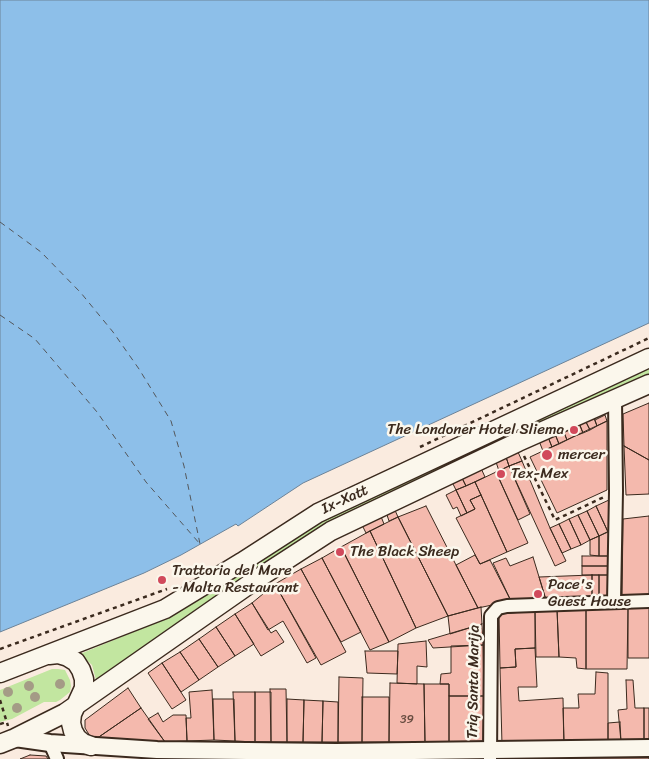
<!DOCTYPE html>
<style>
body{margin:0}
canvas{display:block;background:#faebdf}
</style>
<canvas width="649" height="759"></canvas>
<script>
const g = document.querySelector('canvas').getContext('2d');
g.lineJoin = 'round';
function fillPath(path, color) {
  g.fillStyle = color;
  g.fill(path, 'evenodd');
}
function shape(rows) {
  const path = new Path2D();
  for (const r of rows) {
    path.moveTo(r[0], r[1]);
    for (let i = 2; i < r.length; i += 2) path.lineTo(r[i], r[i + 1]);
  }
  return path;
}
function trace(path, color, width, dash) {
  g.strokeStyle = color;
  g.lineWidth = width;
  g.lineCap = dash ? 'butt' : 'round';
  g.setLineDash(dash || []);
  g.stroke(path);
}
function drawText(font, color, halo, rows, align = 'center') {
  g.font = font + ' Sriracha,sans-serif';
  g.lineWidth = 5;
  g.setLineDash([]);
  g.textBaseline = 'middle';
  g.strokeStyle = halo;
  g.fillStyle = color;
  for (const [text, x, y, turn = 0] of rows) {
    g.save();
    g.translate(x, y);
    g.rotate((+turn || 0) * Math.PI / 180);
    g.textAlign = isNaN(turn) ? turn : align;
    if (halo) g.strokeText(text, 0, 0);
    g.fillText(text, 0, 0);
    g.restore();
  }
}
fillPath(shape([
 [649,369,649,374,520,433,518,429],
 [508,435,508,437,433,474,379,498,316,529,96,680,92,665,80,654,148,626,179,612,314,526,339,513],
 [52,669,58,669,65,670,70,680,71,686,70,692,60,700,56,702,44,702,12,719,0,722,0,690]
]), '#c2e6a0');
const water = shape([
 [0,0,649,0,649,323,303,483,238,526,236,524,181,555,144,573,0,632,0,0]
]);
fillPath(water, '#8dbfe9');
trace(water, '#6c8398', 1);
trace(shape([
 [0,222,41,252,81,293,113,332,139,369,171,421,184,466,200,544],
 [0,315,35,339,97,412,146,482,200,544]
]), '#54575b', 1, [6, 5]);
const building = shape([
 [649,403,649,460,624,446,623,414,649,403],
 [605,415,607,421,597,426,595,420,605,415],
 [593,416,597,426,590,430,585,420,593,416],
 [585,420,590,430,583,433,579,423,585,420],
 [607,421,607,490,557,513,530,457,607,421],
 [579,423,583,433,575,436,571,427,579,423],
 [571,427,575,436,567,440,563,430,571,427],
 [563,430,567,440,559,444,555,434,563,430],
 [555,434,559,444,552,447,548,437,555,434],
 [548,437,552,447,543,451,539,441,548,437],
 [624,446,649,460,649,494,626,495,624,446],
 [518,452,522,461,509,466,506,457,518,452],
 [506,457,509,466,499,471,496,462,506,457],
 [522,461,550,528,566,561,555,566,509,466,522,461],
 [480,466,485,477,466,486,461,476,480,466],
 [509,466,530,514,518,520,496,472,509,466],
 [496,472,528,543,507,552,475,482,496,472],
 [461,476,466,486,456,490,451,480,461,476],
 [475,482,481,495,470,500,475,509,467,513,456,490,475,482],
 [456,490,467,513,461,516,457,507,453,509,446,495,456,490],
 [481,495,507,552,480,564,456,518,475,509,470,500,481,495],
 [609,500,611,530,608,532,596,506,609,500],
 [426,506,456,565,478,608,448,616,398,517,426,506],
 [596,506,608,532,599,536,587,511,596,506],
 [394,508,398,517,389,521,386,512,394,508],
 [587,511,599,536,590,540,578,515,587,511],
 [380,514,384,524,366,533,361,523,380,514],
 [578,515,590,540,581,545,569,519,578,515],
 [649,516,649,596,622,596,623,519,649,516],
 [398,517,448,616,416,628,370,531,398,517],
 [569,519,581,545,571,549,559,524,569,519],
 [559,524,571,549,562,553,550,528,559,524],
 [611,530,611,556,599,556,599,536,611,530],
 [370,531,416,628,389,642,341,547,370,531],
 [599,536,599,556,590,555,590,540,599,536],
 [341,547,389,642,370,650,322,558,341,547],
 [475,555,480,564,490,560,511,601,478,608,456,565,475,555],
 [582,556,611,556,610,566,582,566,582,556],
 [533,557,546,600,511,601,493,563,506,558,510,566,533,557],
 [322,558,361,632,341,642,301,569,322,558],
 [582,566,610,566,610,575,582,575,582,566],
 [301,569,346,652,321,665,275,584,301,569],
 [592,575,592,598,546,600,539,577,592,575],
 [592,575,599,575,599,598,592,598,592,575],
 [599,575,610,575,611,597,599,598,599,575],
 [275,584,316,658,307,663,283,621,268,630,252,603,275,584],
 [252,603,271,633,276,630,284,642,261,656,235,614,252,603],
 [481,607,482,624,450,634,448,616,481,607],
 [586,607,628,608,627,669,586,669,586,607],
 [586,607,586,669,577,668,576,658,559,657,557,609,586,607],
 [649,607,649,658,628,658,628,608,649,607],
 [557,609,559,657,536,657,535,611,557,609],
 [535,611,535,648,515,649,516,667,500,668,499,614,535,611],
 [235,614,254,644,235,656,216,627,235,614],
 [482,624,483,645,433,648,428,640,482,624],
 [216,627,235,656,218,667,199,639,216,627],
 [199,639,218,667,199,680,180,652,199,639],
 [426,641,427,667,417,666,417,684,397,683,398,644,426,641],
 [483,645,484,696,449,696,449,684,440,684,441,674,451,673,451,646,483,645],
 [535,648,537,687,518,687,519,701,563,698,564,744,502,745,500,668,516,667,515,649,535,648],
 [365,651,398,651,397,674,367,673,365,651],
 [180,652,199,680,181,692,162,663,180,652],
 [162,663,186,700,172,709,148,673,162,663],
 [596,672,608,673,608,743,564,744,563,708,579,708,578,694,595,694,596,672],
 [339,677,363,678,362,742,338,742,339,677],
 [626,680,633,680,635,708,644,708,644,741,621,742,618,710,627,709,626,680],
 [390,683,424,684,425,743,389,742,390,683],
 [424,684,449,684,449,744,425,743,424,684],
 [128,688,141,708,93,741,85,728,85,720,128,688],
 [270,689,286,689,287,742,271,742,270,689],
 [212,690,214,740,187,741,186,718,191,718,189,692,212,690],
 [233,692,255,692,255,742,235,741,233,692],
 [255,692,271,692,271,742,255,742,255,692],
 [449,696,484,696,483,744,449,744,449,696],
 [362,697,389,697,389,742,362,742,362,697],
 [213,699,234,699,235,741,214,740,213,699],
 [287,699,304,700,303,742,287,742,287,699],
 [304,700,323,701,322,742,303,742,304,700],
 [323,701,338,702,338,742,322,742,323,701],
 [141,708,165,742,93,741,141,708],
 [644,708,649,708,649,741,644,741,644,708],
 [158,713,163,722,173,715,186,715,187,741,165,742,148,719,158,713],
 [620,722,621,742,608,743,608,723,620,722],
 [30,755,46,756,48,759,20,759,30,755],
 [564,757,649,757,649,759,564,759,564,757]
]);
fillPath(building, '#f4b9ad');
trace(building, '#3b2a1e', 1);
const minor = shape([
 [614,602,616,491,615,398],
 [50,743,57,759],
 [490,759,491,625,491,616,498,608,507,606,649,601]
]);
const tertiary = shape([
 [15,738,50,743,157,750,336,752,649,748]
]);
const secondary = shape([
 [49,655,58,654,68,657,76,662,81,670,84,679,84,688,72,714,71,723,73,731,77,738,83,743,91,746],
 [0,673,165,609,242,562,318,513,649,358],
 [0,744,15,738,65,713,254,581,331,531,518,442,649,384]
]);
trace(minor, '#3b2a1e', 16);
trace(tertiary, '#3b2a1e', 20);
trace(secondary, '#3b2a1e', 21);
trace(shape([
 [420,447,649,338],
 [524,456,555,520,604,497],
 [0,649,167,589],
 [0,700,8,726],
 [0,724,7,722]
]), '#3b2a1e', 2.5, [4, 4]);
trace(minor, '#fbf7ec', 12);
trace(tertiary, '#fbf7ec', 16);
trace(secondary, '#fbf7ec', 18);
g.fillStyle = '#a49b86';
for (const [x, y] of [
 [60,684],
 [29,686],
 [8,692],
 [35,697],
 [17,708]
]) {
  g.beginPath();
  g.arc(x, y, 5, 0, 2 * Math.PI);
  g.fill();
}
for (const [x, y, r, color] of [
 [574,430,5,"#d1495b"],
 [547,455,6,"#d1495b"],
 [501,474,5,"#d1495b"],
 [340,552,5,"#d1495b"],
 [162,580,5,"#d1495b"],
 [538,594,5,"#d1495b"]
]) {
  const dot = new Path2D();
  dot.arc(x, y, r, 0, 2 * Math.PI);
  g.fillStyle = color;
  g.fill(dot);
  trace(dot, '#fbf7ec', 2);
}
drawText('12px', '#694e42', null, [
 ["39",407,720]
]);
drawText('15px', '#3b2a1e', '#fbf7ec', [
 ["The Londoner Hotel Sliema",564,430,"right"],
 ["mercer",558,455],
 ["Tex-Mex",511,474],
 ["The Black Sheep",350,552],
 ["Trattoria del Mare",172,571],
 ["- Malta Restaurant",172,588],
 ["Pace's",548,585],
 ["Guest House",548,602]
], 'left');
drawText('15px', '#3b2a1e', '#fbf7ec', [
 ["Ix-Xatt",345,500,-25],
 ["Triq Santa Marija",474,682,-89]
]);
</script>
